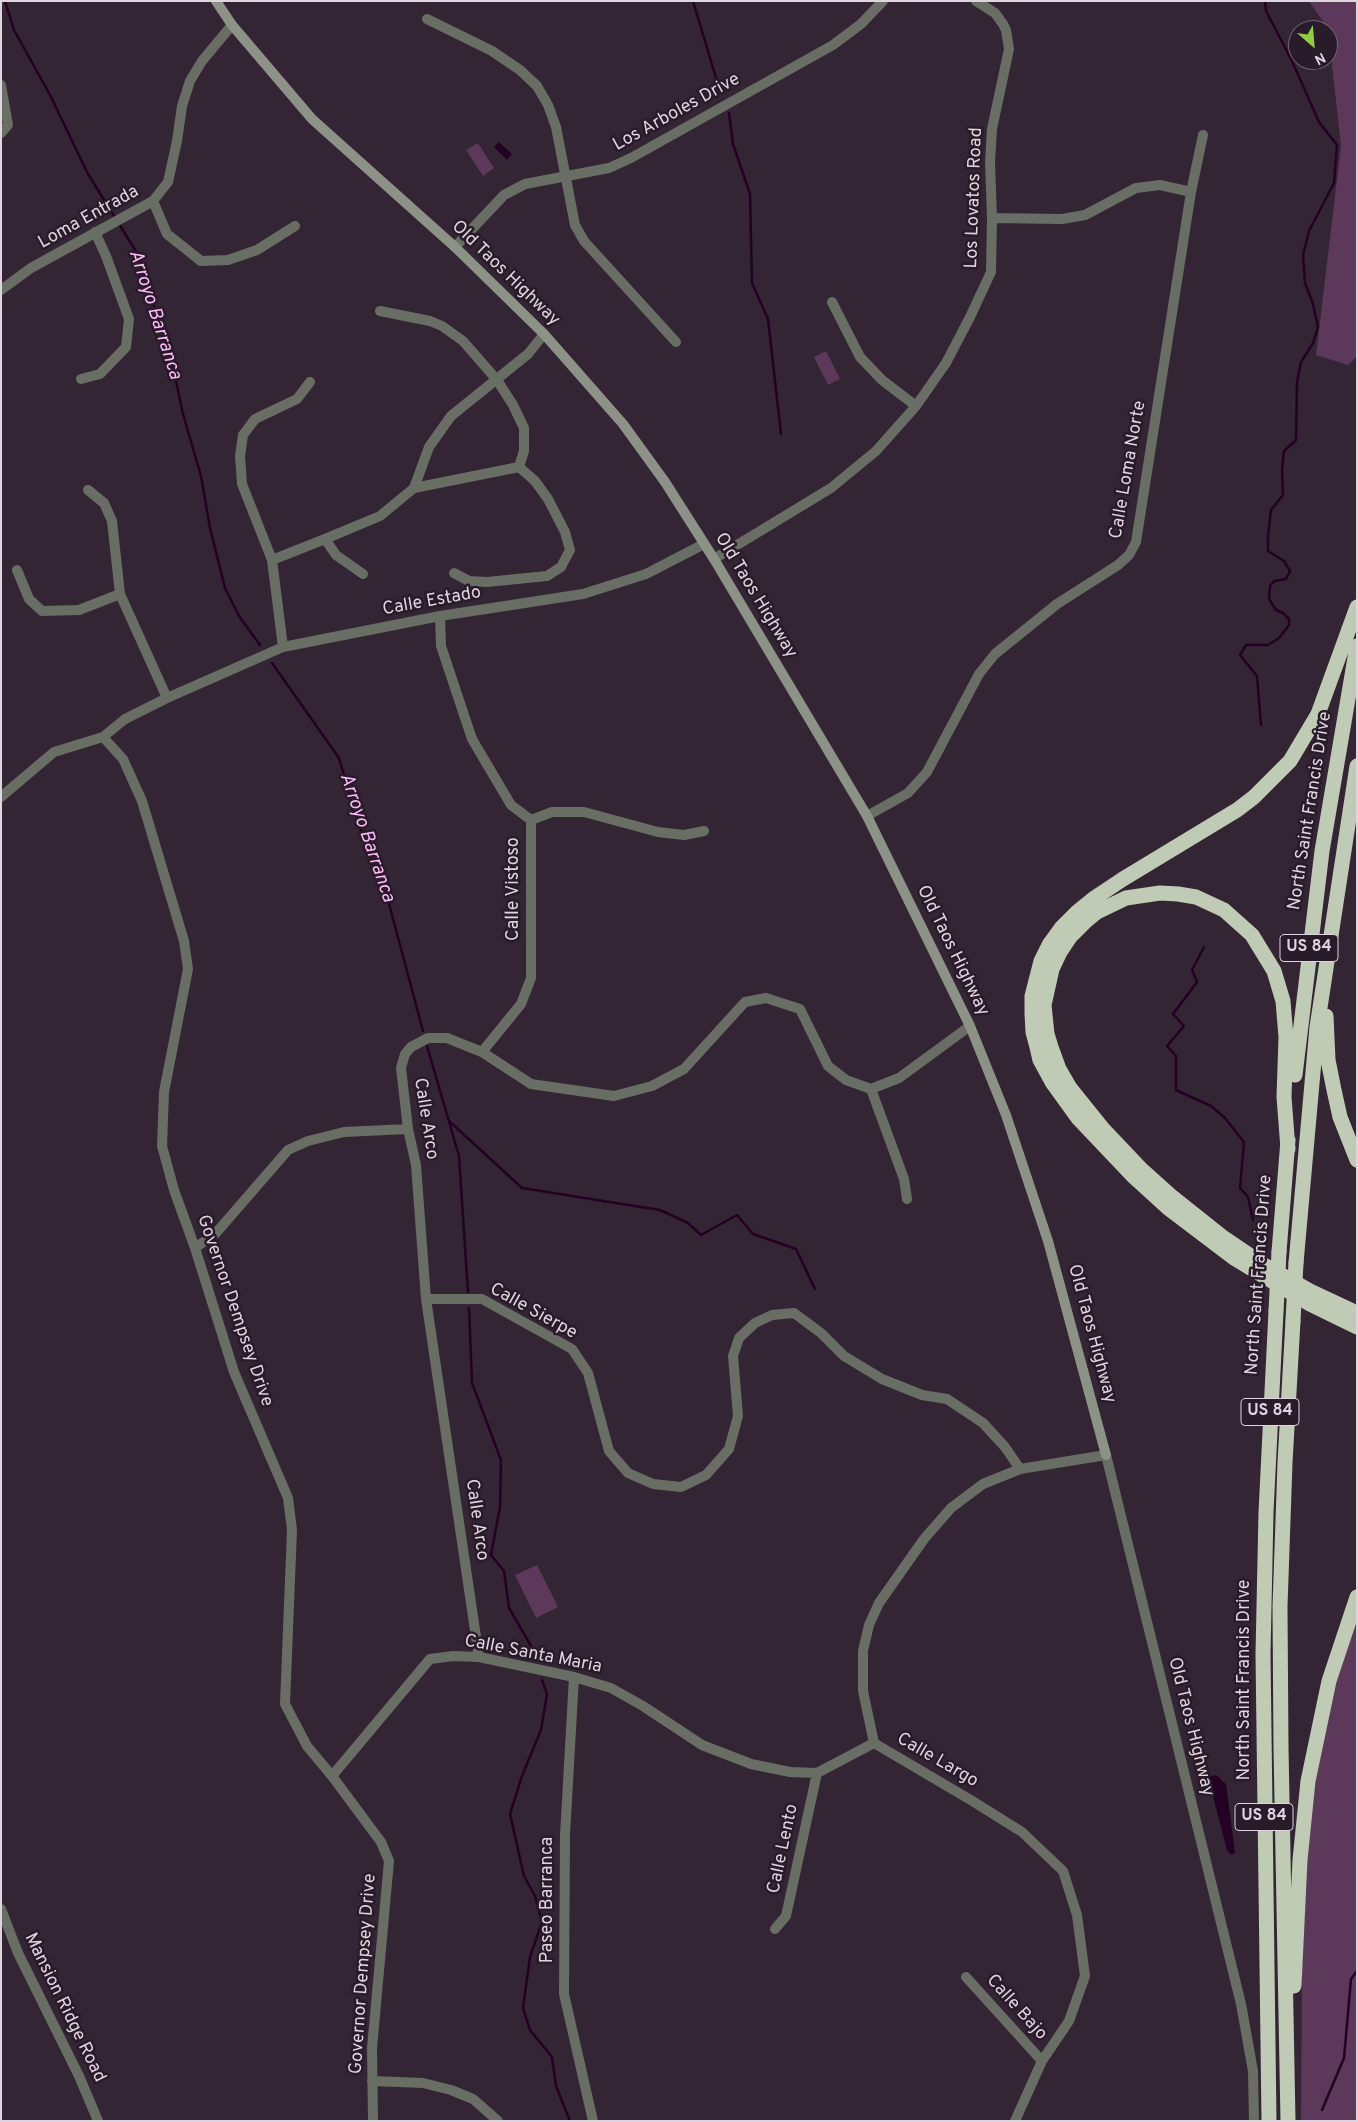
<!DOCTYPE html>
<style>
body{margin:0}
#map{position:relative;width:1358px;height:2122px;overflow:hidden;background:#332533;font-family:Overpass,sans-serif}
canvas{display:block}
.frame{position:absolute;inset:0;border:2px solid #dfd5de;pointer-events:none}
.north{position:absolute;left:1288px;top:20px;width:50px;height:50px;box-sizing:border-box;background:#291b29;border:1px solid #726571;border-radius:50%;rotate:153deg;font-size:14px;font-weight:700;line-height:20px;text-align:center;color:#dfd5de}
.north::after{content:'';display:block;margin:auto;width:18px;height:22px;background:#90cd40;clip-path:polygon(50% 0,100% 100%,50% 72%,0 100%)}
</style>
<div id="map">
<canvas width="1358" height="2122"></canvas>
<div class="frame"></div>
<div class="north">N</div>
</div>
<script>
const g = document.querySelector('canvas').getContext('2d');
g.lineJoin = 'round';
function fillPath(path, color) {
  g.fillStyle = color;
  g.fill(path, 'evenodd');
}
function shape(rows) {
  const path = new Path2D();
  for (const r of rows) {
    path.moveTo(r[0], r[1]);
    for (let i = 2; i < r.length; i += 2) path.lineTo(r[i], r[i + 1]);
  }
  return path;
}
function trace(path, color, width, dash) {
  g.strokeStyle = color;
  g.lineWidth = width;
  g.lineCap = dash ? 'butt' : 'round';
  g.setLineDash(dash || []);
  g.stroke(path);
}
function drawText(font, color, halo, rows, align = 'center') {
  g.font = font + ' Overpass,sans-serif';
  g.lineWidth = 5;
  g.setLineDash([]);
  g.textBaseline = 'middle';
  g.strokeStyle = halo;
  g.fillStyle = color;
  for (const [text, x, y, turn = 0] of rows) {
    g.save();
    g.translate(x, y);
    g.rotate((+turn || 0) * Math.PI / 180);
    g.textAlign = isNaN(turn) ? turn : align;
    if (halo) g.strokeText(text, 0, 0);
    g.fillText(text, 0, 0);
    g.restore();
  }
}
fillPath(shape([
 [1309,1,1357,1,1357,356,1348,365,1316,355,1341,146,1328,29],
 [478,143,494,168,483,176,466,150],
 [826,351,840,379,828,385,814,357],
 [537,1565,558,1607,536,1618,515,1575],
 [1357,1615,1357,2121,1301,2121,1302,1968,1307,1852,1317,1765,1330,1702]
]), '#5c385b');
fillPath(shape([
 [499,142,512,154,507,160,494,147],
 [1216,1775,1226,1784,1235,1853,1231,1855,1227,1850,1208,1777]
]), '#240024');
trace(shape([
 [5,1,14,30,50,95,88,174,116,219],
 [693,1,719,88],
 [729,113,733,144,750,194,752,283,768,319,781,434],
 [119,224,137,253,171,358,183,414,201,476,210,528,225,588,239,616,260,645],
 [272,663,339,758,360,828,388,900,423,1031],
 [1261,725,1257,676,1240,655,1246,645,1268,645,1279,638,1289,625,1289,619,1283,613,1276,610,1269,599,1270,586,1274,581,1286,579,1290,571,1284,561,1268,551,1268,537,1271,510,1283,495,1282,470,1284,451,1296,440,1297,382,1301,362,1313,343,1318,327,1313,304,1305,283,1303,255,1309,231,1334,183,1337,145,1319,122,1292,61,1266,11,1265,1],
 [1204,947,1192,970,1197,982,1173,1014,1184,1026,1167,1046,1176,1056,1176,1090,1211,1106,1225,1118,1244,1142,1240,1188,1248,1197,1253,1220],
 [427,1046,459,1156,468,1292],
 [449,1121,522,1188,660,1210,688,1223,701,1235,737,1215,753,1234,796,1249,815,1289],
 [469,1308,472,1383,501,1460,500,1507,491,1555,504,1571,509,1608,530,1644,535,1657],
 [542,1680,547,1694,541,1730,522,1776,510,1814,524,1876,535,1896,542,1922,530,1957,523,2008,530,2030,552,2057,556,2086,570,2121],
 [1322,2110,1344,2058,1351,1979,1357,1971]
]), '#240024', 2.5);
trace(shape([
 [427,19,492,51,520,70,537,86,548,105,556,127,575,225,584,241,676,342],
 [1,85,8,125,1,133],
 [153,201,167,234,201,261,228,260,257,250,295,226],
 [992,218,1062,219,1085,215,1136,188,1160,185,1191,192],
 [455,247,504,195,525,184,609,168,631,158,833,45,861,24,883,1],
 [1,290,31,268,153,201,168,182,177,141,182,106,190,81,202,61,232,25],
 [832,302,860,357,882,380,916,406],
 [380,311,430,321,442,326,463,341,497,380,513,405,524,428,524,451,519,467],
 [81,379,100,374,126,347,129,319,106,256,95,232],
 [414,488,429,447,451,416,528,354,544,334],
 [88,490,104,503,112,521,120,594,167,698],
 [325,539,336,555,363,574],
 [714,559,831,488,876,451,916,406,946,363,970,317,991,272,992,218,990,162,992,129,1009,49,1006,30,1003,24,995,13,976,1],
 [272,560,325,539,380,516,414,488,519,467,535,481,548,499,565,532,570,550,561,567,547,576,487,582,469,581,454,573],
 [17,570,29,599,42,611,79,610,120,594],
 [440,616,441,646,472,739,511,805,531,820,531,978,521,1004,482,1052],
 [283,647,272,560,242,484,240,456,243,435,255,419,297,399,310,382],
 [103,737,125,719,167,698,283,647,440,616,583,594,646,574,704,544],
 [1,797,54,752,103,737,123,759,142,801,184,941,188,969,164,1092,162,1146,174,1190,195,1248,234,1372,288,1498,292,1530,285,1704,307,1746,332,1776,381,1842,389,1861,372,2048,373,2121],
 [867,816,908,793,927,772,979,674,995,654,1057,604,1118,565,1129,555,1136,542,1191,192,1203,135],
 [531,820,552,812,584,812,658,832,684,835,704,831],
 [871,1089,904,1179,907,1199],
 [195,1248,216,1233,288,1150,308,1141,344,1132,408,1129],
 [426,1299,482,1299,572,1349,588,1373,609,1451,628,1473,653,1484,681,1487,706,1475,729,1449,738,1416,733,1356,739,1338,755,1323,772,1315,794,1313,821,1333,844,1356,882,1379,922,1395,947,1399,983,1423,1005,1447,1020,1469],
 [479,1657,426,1299,416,1165,408,1129,401,1068,405,1054,411,1047,428,1038,447,1038,482,1052,531,1084,614,1096,652,1086,684,1069,745,1002,766,998,800,1009,828,1066,846,1080,871,1089,899,1078,970,1026],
 [574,1677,565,1835,564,1994,593,2121],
 [332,1776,430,1659,453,1656,479,1657,574,1677,611,1688,643,1706,702,1745,751,1764,790,1772,817,1773,874,1743],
 [1,1909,18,1953,79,2076,98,2121],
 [775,1929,786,1916,817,1773],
 [966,1977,1042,2061],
 [372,2081,423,2083,451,2090,473,2099,498,2121],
 [1015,2121,1042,2061,1069,2021,1085,1976,1077,1915,1063,1871,1022,1832,974,1802,874,1743,863,1691,863,1651,869,1625,879,1603,924,1539,951,1508,983,1484,1020,1469,1106,1455,1241,2004,1253,2071,1254,2121]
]), '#696e65', 10);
trace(shape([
 [216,1,232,25,312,119,455,247,544,334,623,424,665,482,714,559,867,816,970,1026,1006,1115,1048,1241,1106,1455]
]), '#8c9386', 10);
trace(shape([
 [1357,607,1318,714,1290,761,1254,797,1237,810,1123,879,1093,899,1077,912,1062,927,1049,945,1041,961,1032,996,1032,1013,1033,1032,1037,1047,1040,1060,1052,1082,1078,1118,1134,1177,1168,1208,1234,1258,1310,1304,1357,1327],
 [1326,1016,1328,1060,1334,1090,1340,1117,1357,1160],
 [1295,1075,1322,851,1357,646],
 [1288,1149,1284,1097,1286,1037,1283,1001,1274,971,1252,935,1224,910,1196,897,1178,894,1160,893,1126,898,1097,912,1086,921,1070,937,1060,952,1052,969,1044,1005,1047,1034,1051,1047,1059,1069,1070,1088,1103,1129,1140,1168,1170,1195,1224,1238,1264,1265,1310,1291,1357,1313],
 [1279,1252,1288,1140],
 [1296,1263,1317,1027,1357,766],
 [1294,1986,1300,1860,1308,1781,1329,1681,1357,1597],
 [1269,2121,1263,1654,1266,1512,1276,1311],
 [1288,2121,1281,1748,1280,1606,1285,1463,1293,1321]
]), '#c0cbb5', 15);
trace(shape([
 [1276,1311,1279,1252],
 [1293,1321,1296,1263]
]), '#c0cbb5', 15);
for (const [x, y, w] of [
 [1309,948,58],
 [1270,1412,58],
 [1264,1817,58]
]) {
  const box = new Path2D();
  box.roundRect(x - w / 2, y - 13.5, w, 27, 4);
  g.fillStyle = '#291b29';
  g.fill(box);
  trace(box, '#dfd5de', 1);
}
drawText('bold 16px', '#dfd5de', null, [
 ["US 84",1309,948],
 ["US 84",1270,1412],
 ["US 84",1264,1817]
]);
drawText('18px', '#dfd5de', '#291b29', [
 ["Los Arboles Drive",677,113,-29],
 ["Los Lovatos Road",975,198,-88],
 ["Loma Entrada",89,218,-29],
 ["Old Taos Highway",505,274,44],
 ["Calle Loma Norte",1129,470,-80],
 ["Old Taos Highway",755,596,59],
 ["Calle Estado",432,602,-10],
 ["North Saint Francis Drive",1311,811,-81],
 ["Calle Vistoso",514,889,-90],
 ["Old Taos Highway",952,951,64],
 ["Calle Arco",425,1119,81],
 ["North Saint Francis Drive",1260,1275,-86],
 ["Governor Dempsey Drive",234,1311,71],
 ["Calle Sierpe",533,1312,29],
 ["Old Taos Highway",1091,1334,75],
 ["Calle Arco",476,1520,82],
 ["Calle Santa Maria",533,1655,11],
 ["North Saint Francis Drive",1245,1680,-90],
 ["Old Taos Highway",1190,1727,76],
 ["Calle Largo",937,1761,30],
 ["Calle Lento",784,1849,-78],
 ["Paseo Barranca",548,1900,-90],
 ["Governor Dempsey Drive",364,1974,-86],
 ["Mansion Ridge Road",64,2008,64],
 ["Calle Bajo",1016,2008,48]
]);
drawText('italic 19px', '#ffbcfb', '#291b29', [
 ["Arroyo Barranca",154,315,72],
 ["Arroyo Barranca",366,838,71]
]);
</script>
